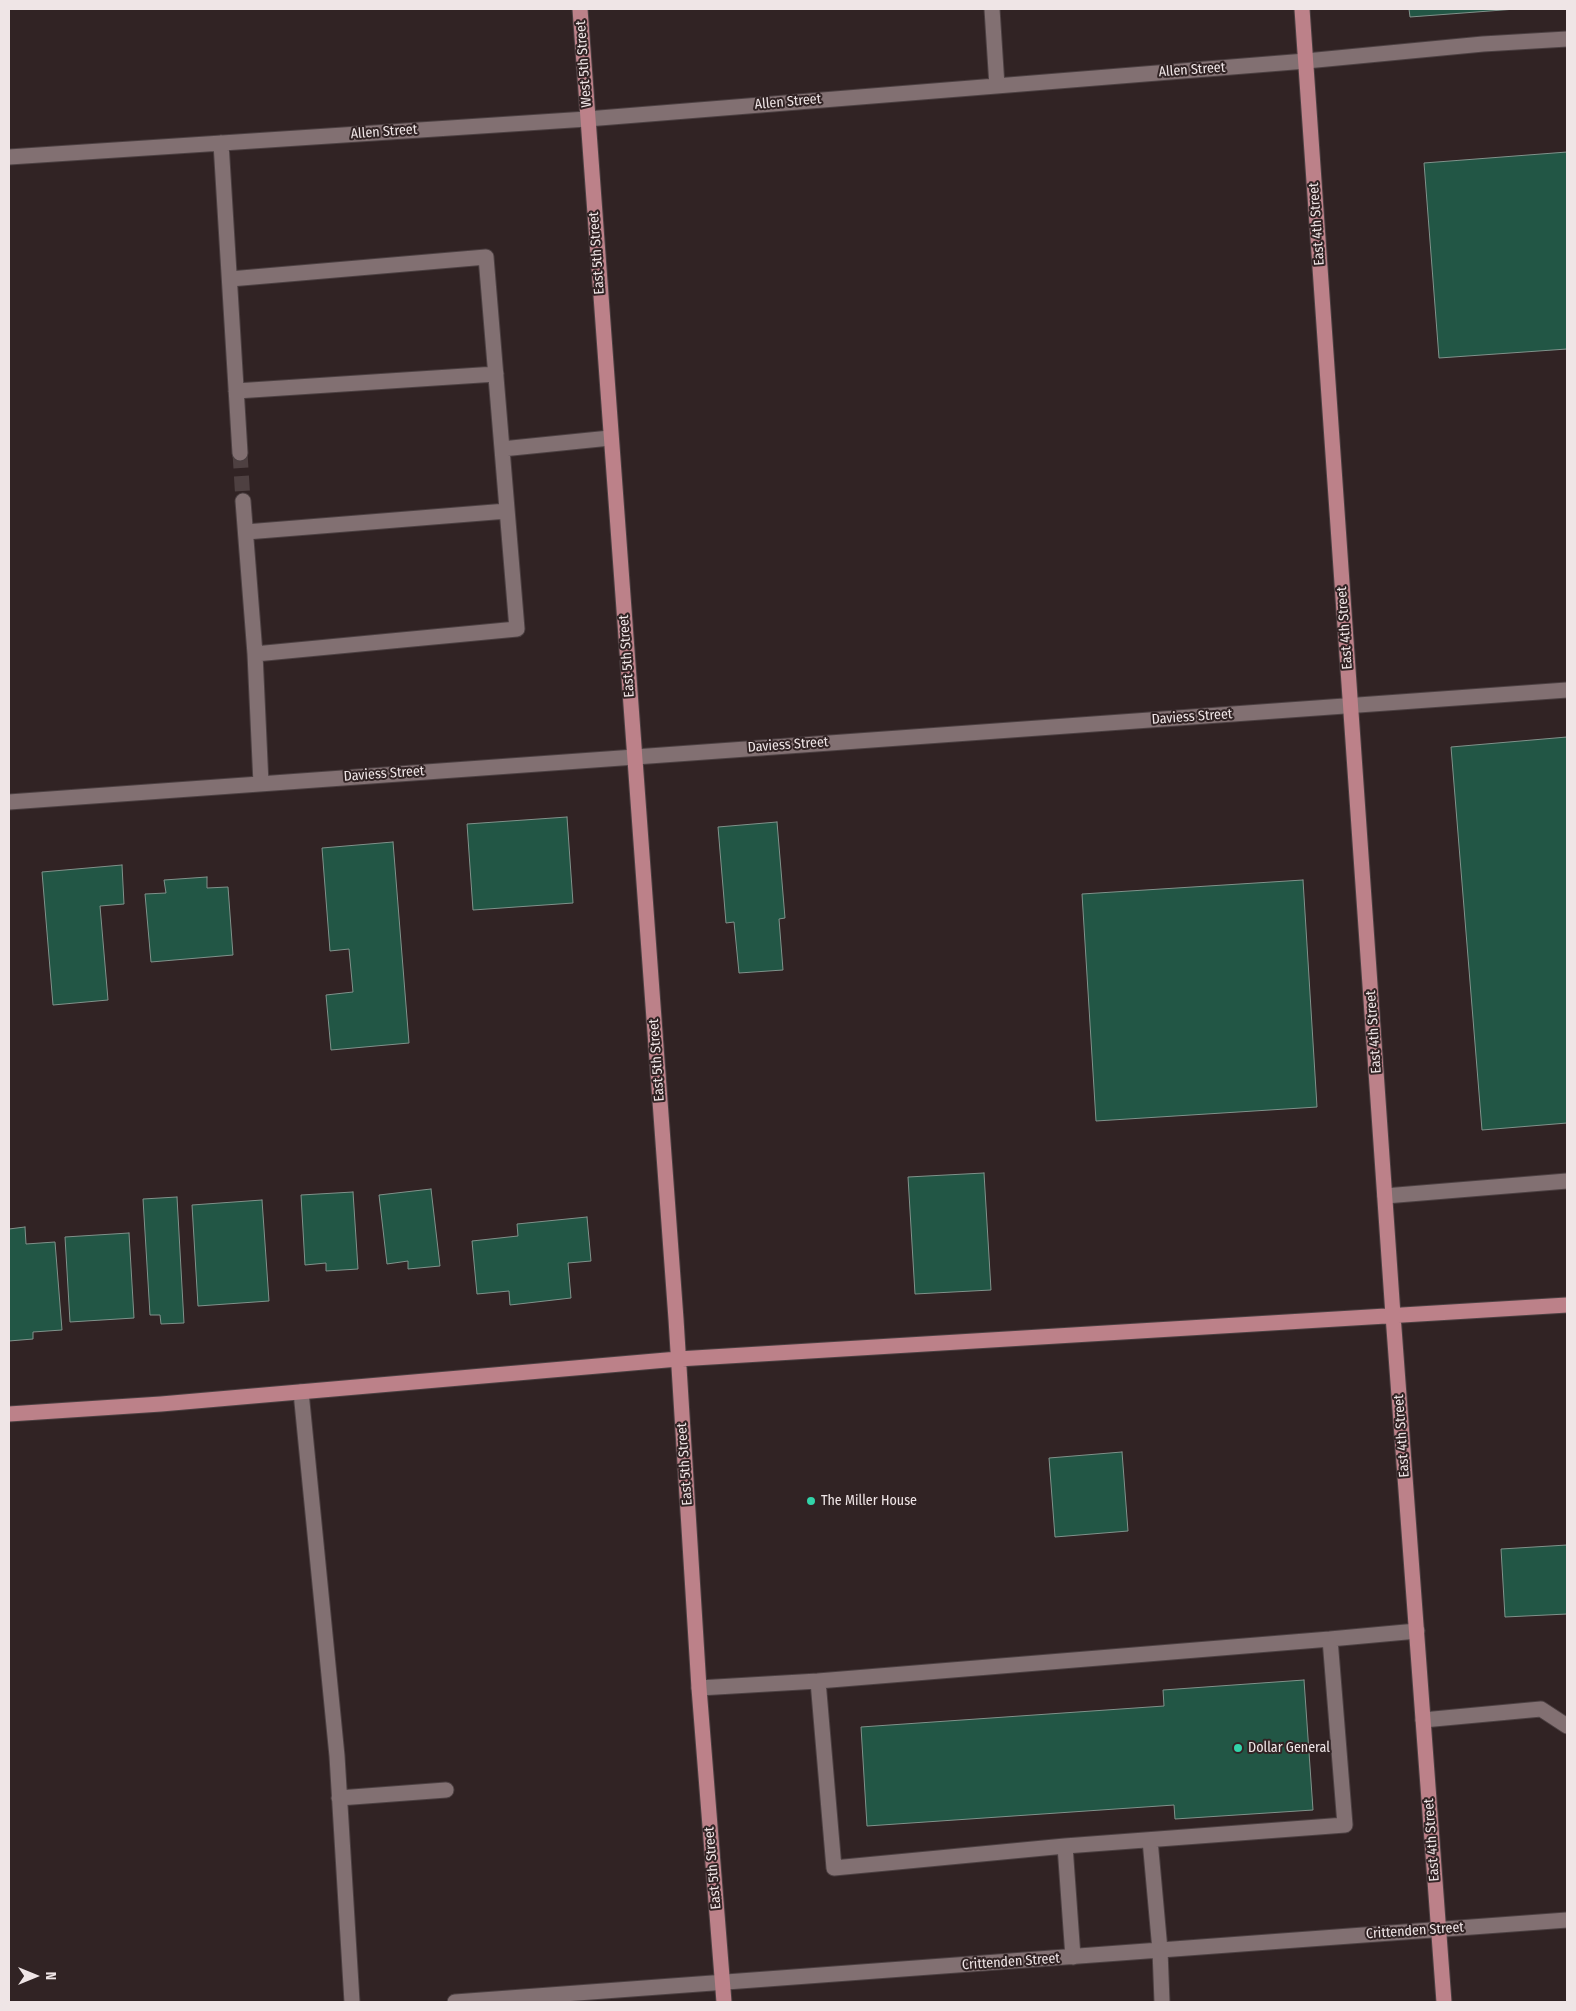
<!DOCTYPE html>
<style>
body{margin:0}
#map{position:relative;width:1576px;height:2011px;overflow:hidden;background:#312324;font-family:"Fira Sans Condensed",sans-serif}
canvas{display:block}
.frame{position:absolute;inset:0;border:10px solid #efe5e6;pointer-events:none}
.north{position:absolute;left:10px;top:1951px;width:50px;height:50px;-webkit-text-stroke:4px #312324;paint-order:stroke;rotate:90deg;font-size:14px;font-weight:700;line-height:20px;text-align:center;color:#efe5e6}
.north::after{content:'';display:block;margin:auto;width:18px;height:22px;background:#efe5e6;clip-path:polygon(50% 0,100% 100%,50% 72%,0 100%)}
</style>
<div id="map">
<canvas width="1576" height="2011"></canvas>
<div class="frame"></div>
<div class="north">N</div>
</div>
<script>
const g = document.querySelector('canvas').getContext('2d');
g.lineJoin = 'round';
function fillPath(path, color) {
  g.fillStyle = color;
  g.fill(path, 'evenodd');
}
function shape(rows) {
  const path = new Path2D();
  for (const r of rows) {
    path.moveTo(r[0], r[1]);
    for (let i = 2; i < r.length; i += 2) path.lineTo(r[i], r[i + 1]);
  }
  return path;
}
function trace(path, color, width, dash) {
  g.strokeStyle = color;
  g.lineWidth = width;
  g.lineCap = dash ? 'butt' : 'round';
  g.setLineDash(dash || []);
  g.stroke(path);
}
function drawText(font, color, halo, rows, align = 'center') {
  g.font = font + ' "Fira Sans Condensed",sans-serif';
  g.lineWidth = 4;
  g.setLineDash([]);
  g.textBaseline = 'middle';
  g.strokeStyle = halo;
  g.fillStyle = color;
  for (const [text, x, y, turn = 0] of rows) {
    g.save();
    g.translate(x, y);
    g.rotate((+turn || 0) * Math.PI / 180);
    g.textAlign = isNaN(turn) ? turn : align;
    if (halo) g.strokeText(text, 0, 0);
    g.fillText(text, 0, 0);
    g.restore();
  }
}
const building = shape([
 [1409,9,1516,9,1410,17,1409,9],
 [1567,152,1567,349,1439,358,1424,163,1567,152],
 [1567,737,1567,1123,1482,1130,1451,747,1567,737],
 [567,817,573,903,473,910,467,824,567,817],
 [777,822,785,918,779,919,783,970,739,973,734,922,726,923,718,827,777,822],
 [393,842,409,1043,331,1050,326,995,353,992,349,949,330,951,322,848,393,842],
 [122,865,124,904,100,906,108,1000,53,1005,42,872,122,865],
 [207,877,207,888,228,887,233,955,151,962,145,894,166,893,164,880,207,877],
 [1303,880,1317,1107,1096,1121,1082,894,1303,880],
 [984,1173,991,1290,915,1294,908,1177,984,1173],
 [431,1189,440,1266,408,1269,408,1261,387,1264,379,1195,431,1189],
 [353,1192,358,1269,326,1271,326,1263,305,1265,301,1195,353,1192],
 [177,1197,184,1323,161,1324,160,1315,150,1315,143,1199,177,1197],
 [262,1200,269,1301,198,1306,192,1205,262,1200],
 [587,1217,591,1261,568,1263,571,1298,510,1305,509,1291,477,1294,472,1241,518,1236,517,1224,587,1217],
 [25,1227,26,1244,55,1242,62,1330,33,1332,33,1339,9,1341,9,1229,25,1227],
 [129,1233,134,1318,70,1322,65,1237,129,1233],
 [1122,1452,1128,1531,1055,1537,1049,1458,1122,1452],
 [1567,1545,1567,1614,1505,1617,1501,1549,1567,1545],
 [1304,1680,1313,1810,1175,1819,1174,1805,867,1826,861,1727,1164,1706,1163,1690,1304,1680]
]);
fillPath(building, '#225645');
trace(building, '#80928b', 1);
trace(shape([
 [240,453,243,501]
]), '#4e4041', 15, [15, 8]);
const minor = shape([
 [992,9,997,86],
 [221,143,240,453],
 [9,157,587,119,1306,61,1483,44,1567,39],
 [230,279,486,257,517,629,255,654],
 [236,391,496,374],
 [502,449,610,438],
 [243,501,255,654,261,784],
 [246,532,507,511],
 [9,802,1567,690],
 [1385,1196,1567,1181],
 [301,1392,337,1756,352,2002],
 [1330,1639,1417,1631],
 [699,1688,818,1681,834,1868,1065,1846,1345,1825,1330,1639,818,1681],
 [1423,1720,1541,1709,1567,1726],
 [339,1798,446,1790],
 [1150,1840,1160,1950,1162,2002],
 [1065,1846,1073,1957],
 [455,2002,1567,1920]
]);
const major = shape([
 [580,9,676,1319,699,1688,724,2002],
 [1302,9,1393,1315,1444,2002],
 [9,1414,161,1404,678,1359,1567,1305]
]);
trace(minor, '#4c4042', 17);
trace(major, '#4c4042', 17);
trace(minor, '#827072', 15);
trace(major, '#bc8189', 15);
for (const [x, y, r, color] of [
 [811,1501,5,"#32d4a9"],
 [1238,1748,5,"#32d4a9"]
]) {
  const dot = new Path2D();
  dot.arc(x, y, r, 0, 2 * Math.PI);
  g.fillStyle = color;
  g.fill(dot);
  trace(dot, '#312324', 2);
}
drawText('14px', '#efe5e6', '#312324', [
 ["West 5th Street",584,64,-94],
 ["Allen Street",1192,70,-4],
 ["Allen Street",788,102,-5],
 ["Allen Street",384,132,-4],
 ["East 4th Street",1317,224,-94],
 ["East 5th Street",597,253,-94],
 ["East 4th Street",1345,628,-94],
 ["East 5th Street",627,656,-94],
 ["Daviess Street",1192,717,-4],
 ["Daviess Street",788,745,-4],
 ["Daviess Street",384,774,-4],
 ["East 4th Street",1374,1032,-94],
 ["East 5th Street",657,1060,-94],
 ["East 4th Street",1402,1436,-94],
 ["East 5th Street",685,1464,-94],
 ["East 4th Street",1432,1840,-94],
 ["East 5th Street",713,1868,-95],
 ["Crittenden Street",1415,1931,-4],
 ["Crittenden Street",1011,1962,-4]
]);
drawText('14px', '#efe5e6', '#312324', [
 ["The Miller House",821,1501],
 ["Dollar General",1248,1748]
], 'left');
</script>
